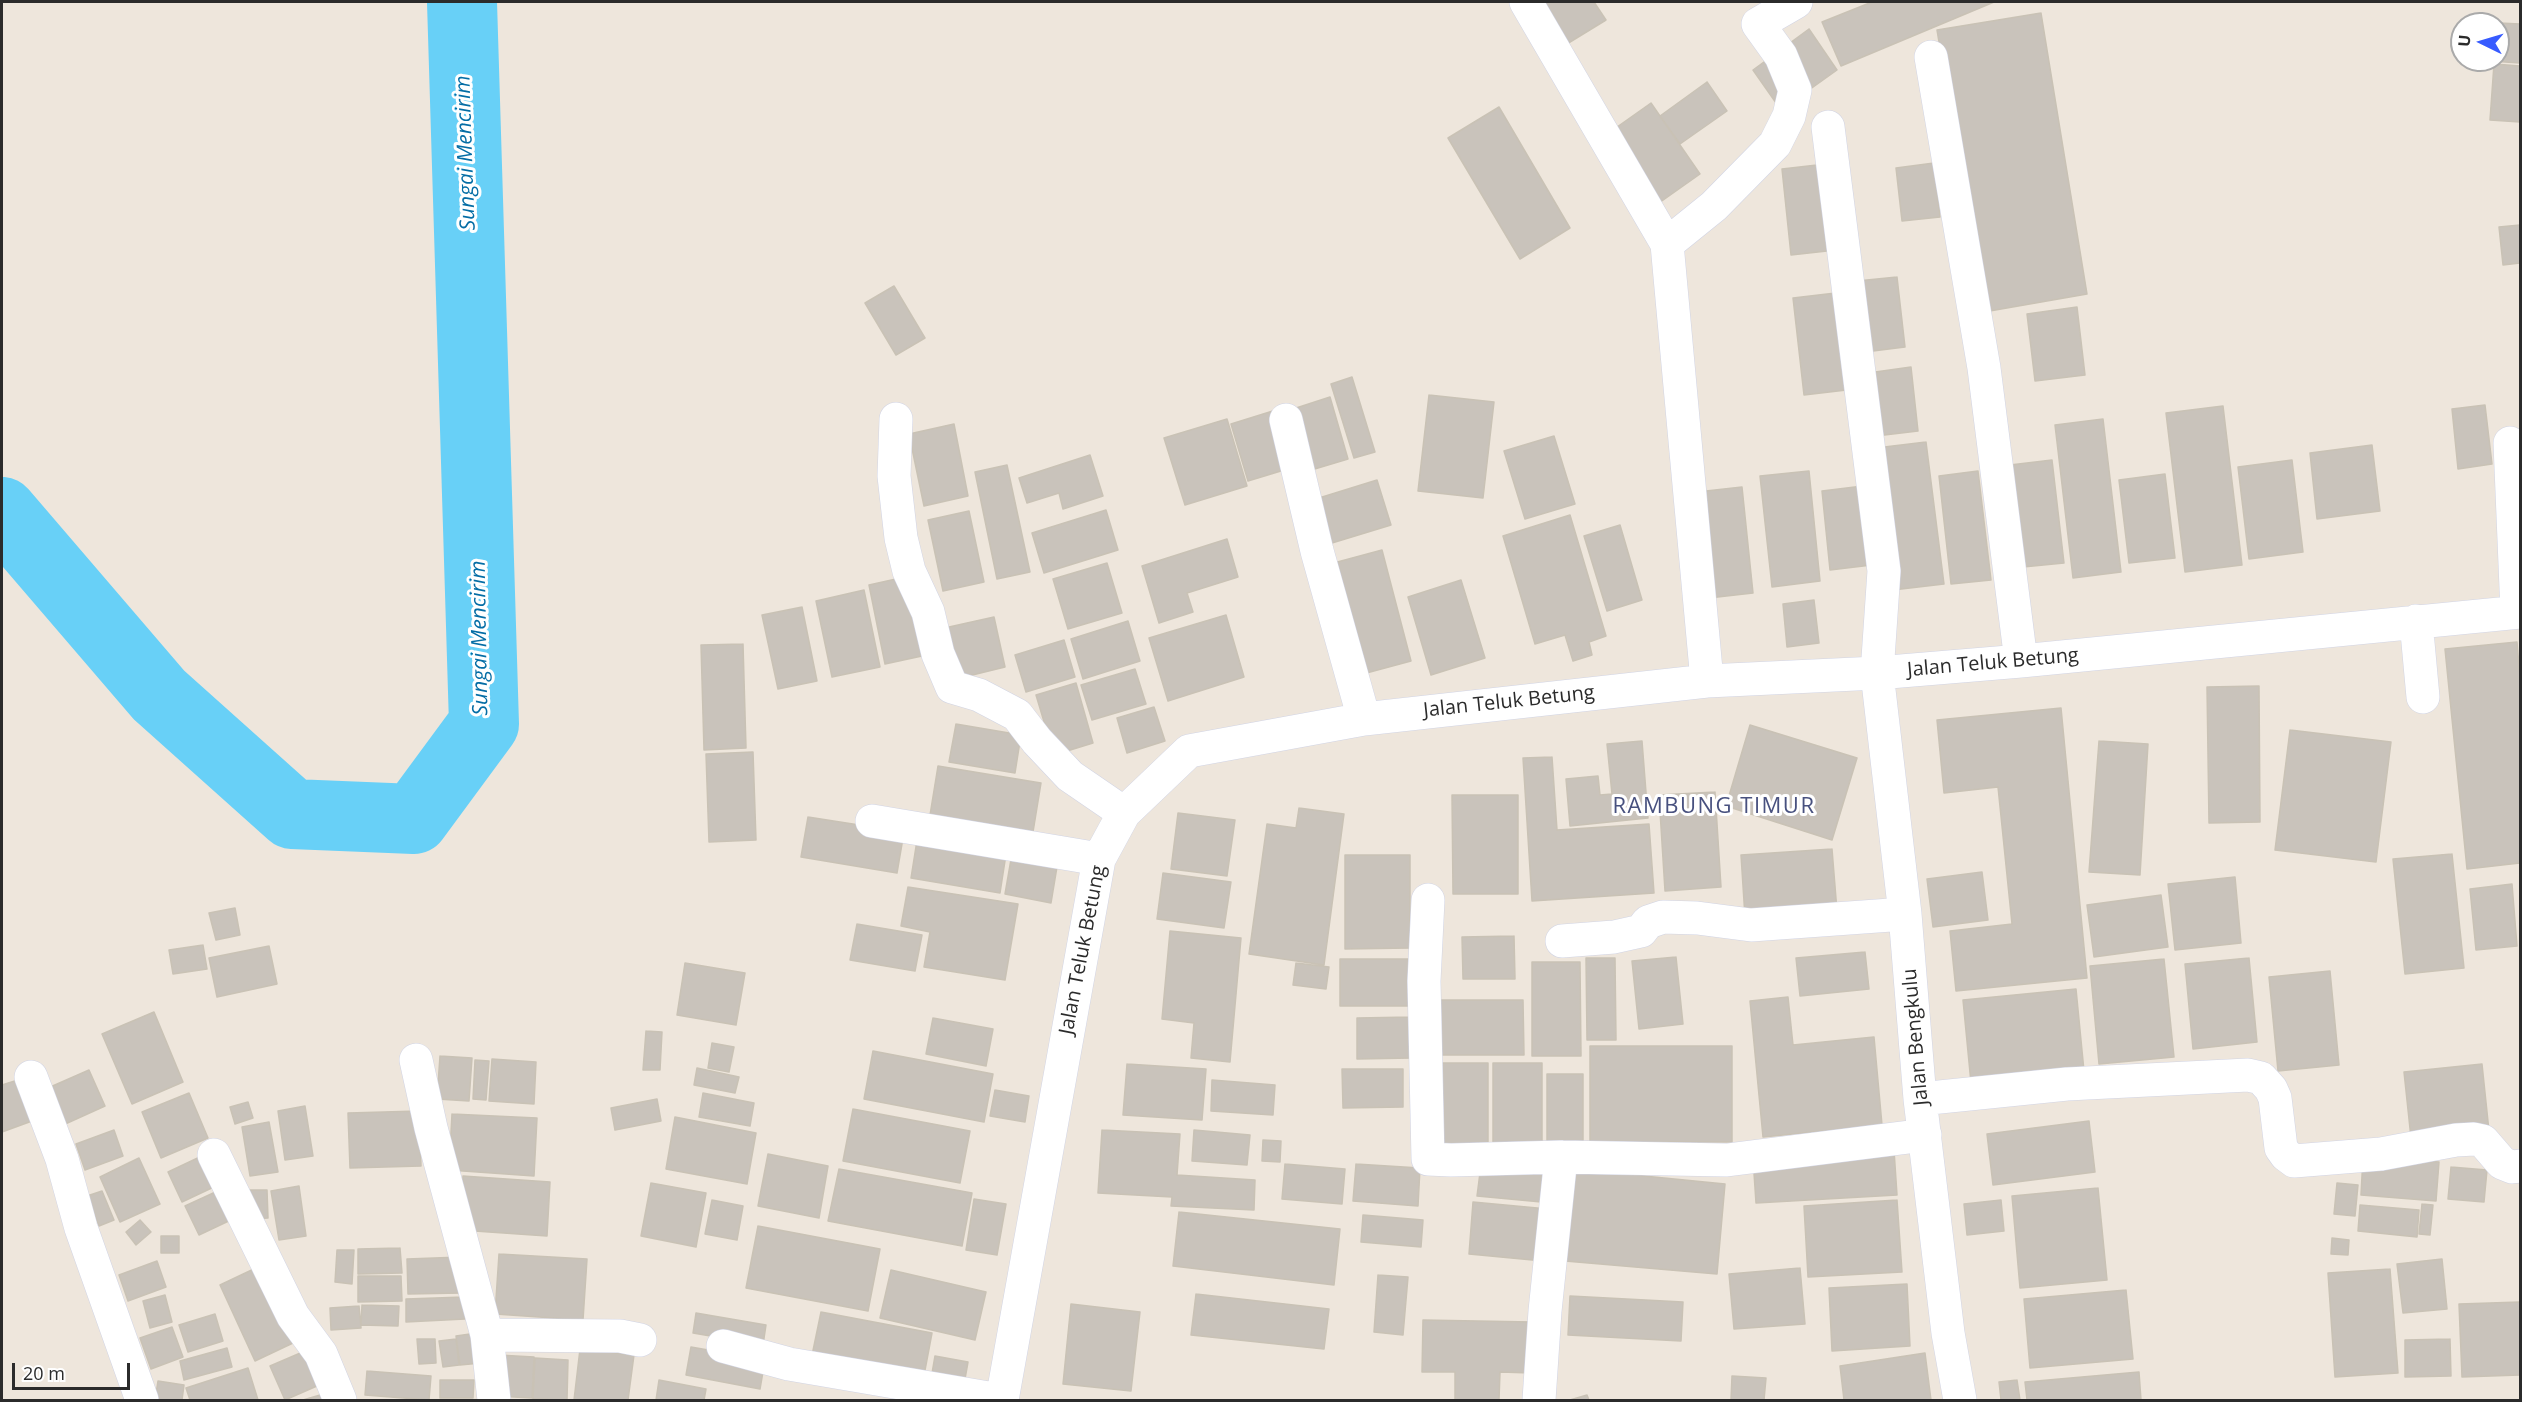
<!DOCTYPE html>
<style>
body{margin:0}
#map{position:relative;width:2522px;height:1402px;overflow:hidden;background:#eee6dc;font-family:"Open Sans",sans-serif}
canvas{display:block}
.frame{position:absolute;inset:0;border:3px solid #2b2b2b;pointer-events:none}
.north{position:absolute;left:2450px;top:12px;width:60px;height:60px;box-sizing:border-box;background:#fff;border:2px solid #aaa;border-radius:50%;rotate:275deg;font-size:16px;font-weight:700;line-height:24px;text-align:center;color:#2b2b2b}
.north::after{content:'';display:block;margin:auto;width:21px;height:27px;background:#375bff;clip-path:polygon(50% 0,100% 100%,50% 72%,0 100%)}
.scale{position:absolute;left:12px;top:1363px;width:118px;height:27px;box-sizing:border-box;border:3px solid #2b2b2b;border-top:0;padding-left:8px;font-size:18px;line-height:21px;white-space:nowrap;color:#2b2b2b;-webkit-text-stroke:4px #fff;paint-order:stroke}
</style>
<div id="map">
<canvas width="2522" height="1402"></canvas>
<div class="frame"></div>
<div class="north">U</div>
<div class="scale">20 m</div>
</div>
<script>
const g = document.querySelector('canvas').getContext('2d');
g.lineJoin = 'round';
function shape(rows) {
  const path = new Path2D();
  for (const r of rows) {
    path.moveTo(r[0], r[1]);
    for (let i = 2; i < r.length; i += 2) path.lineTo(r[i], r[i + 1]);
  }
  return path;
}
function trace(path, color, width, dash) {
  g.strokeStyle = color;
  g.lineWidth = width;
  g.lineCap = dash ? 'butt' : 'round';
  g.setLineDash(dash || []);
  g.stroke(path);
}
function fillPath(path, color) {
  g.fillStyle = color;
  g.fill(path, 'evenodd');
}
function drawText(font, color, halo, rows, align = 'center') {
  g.font = font + ' "Open Sans",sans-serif';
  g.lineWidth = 6;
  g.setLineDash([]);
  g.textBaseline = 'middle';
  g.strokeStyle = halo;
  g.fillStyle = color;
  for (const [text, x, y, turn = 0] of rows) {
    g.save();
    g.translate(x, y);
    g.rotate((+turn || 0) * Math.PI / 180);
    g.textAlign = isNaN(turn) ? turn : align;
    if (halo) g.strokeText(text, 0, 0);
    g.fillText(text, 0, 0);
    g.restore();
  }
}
trace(shape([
 [2,512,159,695,292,814,414,819,484,724,462,2]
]), '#68d0f7', 70);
const building = shape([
 [1526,2,1594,2,1606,20,1557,50,1526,2],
 [1872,2,1994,2,1841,66,1822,22,1872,2],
 [2041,13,2087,294,1984,312,1937,30,2041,13],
 [2479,22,2520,24,2520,63,2476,60,2498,60,2498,24,2479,24,2479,22],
 [1809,29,1837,70,1781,110,1753,70,1809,29],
 [2494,64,2520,66,2520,122,2490,120,2494,64],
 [1707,82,1727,111,1680,144,1660,116,1707,82],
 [1651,103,1700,174,1659,203,1610,132,1651,103],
 [1499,107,1570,228,1520,259,1448,138,1499,107],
 [1934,163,1940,217,1902,221,1896,168,1934,163],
 [1817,165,1827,251,1791,255,1782,169,1817,165],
 [2520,225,2520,263,2503,265,2499,227,2520,225],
 [1897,277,1905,347,1865,352,1857,281,1897,277],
 [894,286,925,338,896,355,865,303,894,286],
 [1844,292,1855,389,1804,395,1793,298,1844,292],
 [2077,307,2085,375,2035,381,2027,314,2077,307],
 [1911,367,1918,431,1876,436,1868,373,1911,367],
 [1352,377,1375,452,1354,458,1331,384,1352,377],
 [1429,395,1494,402,1483,498,1418,491,1429,395],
 [1330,397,1348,459,1308,471,1290,410,1330,397],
 [2485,405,2492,464,2458,469,2452,409,2485,405],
 [2223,406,2242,565,2185,572,2166,413,2223,406],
 [1276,410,1294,467,1248,481,1231,424,1276,410],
 [1227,419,1247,486,1185,505,1164,438,1227,419],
 [2103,419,2121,572,2073,578,2055,425,2103,419],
 [954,424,968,496,924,506,909,434,954,424],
 [1554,436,1575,504,1525,519,1504,451,1554,436],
 [1926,442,1944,584,1893,590,1876,448,1926,442],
 [2372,445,2380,511,2317,519,2310,453,2372,445],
 [1090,455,1103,496,1063,509,1059,493,1027,503,1019,478,1090,455],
 [2052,460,2064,563,2023,567,2010,465,2052,460],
 [2292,460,2303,552,2249,559,2238,467,2292,460],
 [1007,465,1030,572,997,579,975,472,1007,465],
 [1809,471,1820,581,1772,587,1760,476,1809,471],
 [1978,471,1991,580,1951,584,1939,476,1978,471],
 [2165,474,2175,558,2129,563,2119,480,2165,474],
 [1377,480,1391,525,1332,543,1319,498,1377,480],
 [1871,485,1880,564,1830,570,1822,491,1871,485],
 [1742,487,1753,593,1700,599,1688,493,1742,487],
 [1106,510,1118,550,1044,573,1032,533,1106,510],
 [969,511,984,582,943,591,928,520,969,511],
 [1570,515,1606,636,1589,642,1592,655,1573,661,1565,635,1535,644,1503,536,1570,515],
 [1620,525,1642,600,1607,611,1584,536,1620,525],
 [1227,539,1238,577,1187,593,1193,612,1159,623,1142,566,1227,539],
 [1382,550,1411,661,1359,675,1330,564,1382,550],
 [1107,563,1122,613,1068,629,1053,579,1107,563],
 [905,577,922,656,885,664,869,585,905,577],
 [1461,580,1485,658,1431,675,1408,597,1461,580],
 [864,590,880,667,832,677,816,601,864,590],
 [1814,600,1819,643,1787,647,1783,604,1814,600],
 [802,607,817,681,778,689,762,615,802,607],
 [1226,615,1244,677,1168,701,1149,638,1226,615],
 [994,617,1005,667,952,680,940,629,994,617],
 [1128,621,1140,661,1083,679,1071,639,1128,621],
 [1064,640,1075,677,1026,692,1015,655,1064,640],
 [2517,642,2520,678,2520,863,2467,869,2445,649,2517,642],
 [743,644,746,748,704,750,701,645,743,644],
 [1135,669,1146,704,1092,720,1081,685,1135,669],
 [1076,683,1093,743,1054,755,1036,695,1076,683],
 [2259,686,2260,822,2209,823,2207,687,2259,686],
 [1154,707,1165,741,1127,753,1117,718,1154,707],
 [2061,708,2087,978,1956,991,1950,931,2012,924,1998,787,1944,793,1937,720,2061,708],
 [956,724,1021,735,1015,773,949,762,956,724],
 [1750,725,1857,758,1832,840,1726,806,1750,725],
 [2290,730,2391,742,2376,862,2275,850,2290,730],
 [1642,741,1648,818,1570,826,1566,779,1598,776,1600,795,1612,794,1607,744,1642,741],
 [2099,741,2148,744,2140,875,2089,872,2099,741],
 [753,752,756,840,709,842,706,754,753,752],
 [1552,757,1557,830,1649,824,1654,893,1532,901,1523,758,1552,757],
 [938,766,1041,783,1033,832,930,815,938,766],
 [1715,792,1721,887,1665,891,1659,795,1715,792],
 [1452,795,1518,795,1518,894,1453,894,1452,795],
 [1299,808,1344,814,1324,965,1249,954,1267,824,1296,828,1299,808],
 [1178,813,1235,820,1227,876,1171,869,1178,813],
 [808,817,904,832,897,873,801,857,808,817],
 [918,834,1007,848,1000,893,911,878,918,834],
 [1013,848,1059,855,1051,903,1005,894,1013,848],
 [1832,849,1837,911,1745,917,1741,855,1832,849],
 [2452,854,2464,968,2405,974,2393,859,2452,854],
 [1345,855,1410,855,1410,948,1345,949,1345,855],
 [1982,872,1988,920,1933,927,1927,879,1982,872],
 [1163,873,1231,882,1224,928,1157,919,1163,873],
 [2235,877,2241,943,2175,950,2168,884,2235,877],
 [2512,884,2517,946,2476,950,2470,889,2512,884],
 [908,887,1018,904,1005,980,924,967,930,932,901,926,908,887],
 [2161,895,2168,947,2094,957,2087,905,2161,895],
 [235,908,240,935,216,940,209,913,235,908],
 [857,924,922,935,915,971,850,960,857,924],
 [1170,931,1241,938,1230,1062,1191,1058,1194,1023,1162,1019,1170,931],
 [1514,936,1515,979,1463,979,1462,937,1514,936],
 [203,945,207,969,173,974,169,950,203,945],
 [269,946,277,984,217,997,209,958,269,946],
 [1865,952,1869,989,1800,996,1796,958,1865,952],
 [1676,957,1683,1024,1639,1029,1632,961,1676,957],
 [1586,958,1615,958,1616,1040,1587,1040,1586,958],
 [2249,958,2257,1042,2193,1049,2185,964,2249,958],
 [1340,959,1414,959,1414,1006,1340,1006,1340,959],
 [2164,959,2174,1057,2099,1064,2090,966,2164,959],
 [1532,962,1580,962,1581,1056,1532,1056,1532,962],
 [685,963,745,973,736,1025,677,1015,685,963],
 [1296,963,1329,967,1326,989,1293,985,1296,963],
 [2330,971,2339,1065,2278,1071,2269,977,2330,971],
 [2076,989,2084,1071,1971,1083,1963,1000,2076,989],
 [1788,997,1793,1045,1874,1037,1882,1125,1763,1137,1750,1001,1788,997],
 [1437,1000,1523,1000,1524,1055,1437,1055,1437,1000],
 [154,1012,183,1082,132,1104,102,1034,154,1012],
 [1411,1017,1412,1058,1357,1059,1357,1018,1411,1017],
 [933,1018,993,1029,986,1066,926,1054,933,1018],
 [646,1031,662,1032,660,1070,643,1070,646,1031],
 [712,1043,734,1047,729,1072,708,1068,712,1043],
 [1590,1046,1732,1046,1732,1142,1590,1142,1590,1046],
 [873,1051,993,1074,984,1122,864,1099,873,1051],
 [440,1056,472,1058,469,1101,437,1099,440,1056],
 [492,1059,536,1062,534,1104,489,1101,492,1059],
 [475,1060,489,1061,486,1100,473,1099,475,1060],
 [1433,1063,1488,1063,1488,1149,1433,1149,1433,1063],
 [1493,1063,1542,1063,1542,1148,1493,1148,1493,1063],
 [1127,1064,1206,1069,1202,1120,1123,1115,1127,1064],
 [2482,1064,2489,1131,2411,1138,2404,1072,2482,1064],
 [697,1068,739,1077,735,1093,694,1085,697,1068],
 [1342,1069,1403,1069,1403,1107,1343,1108,1342,1069],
 [89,1070,105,1106,63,1125,48,1088,89,1070],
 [1547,1074,1583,1074,1583,1145,1547,1145,1547,1074],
 [18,1080,32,1121,2,1132,2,1085,18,1080],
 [1212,1080,1275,1085,1273,1115,1211,1111,1212,1080],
 [995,1090,1029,1096,1025,1122,990,1116,995,1090],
 [189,1093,208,1138,161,1158,142,1112,189,1093],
 [703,1093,754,1103,750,1126,699,1117,703,1093],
 [657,1099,661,1121,615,1130,611,1108,657,1099],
 [248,1102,253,1118,235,1124,230,1107,248,1102],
 [305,1106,313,1156,285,1160,278,1111,305,1106],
 [853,1109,970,1131,960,1183,843,1161,853,1109],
 [419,1111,421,1166,350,1168,348,1113,419,1111],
 [452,1114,537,1118,534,1176,449,1170,452,1114],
 [675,1117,756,1133,747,1184,666,1169,675,1117],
 [2089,1121,2095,1172,1993,1185,1987,1134,2089,1121],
 [269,1122,278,1172,250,1176,242,1127,269,1122],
 [114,1130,123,1156,85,1170,76,1144,114,1130],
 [1102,1130,1180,1134,1177,1175,1255,1180,1254,1210,1171,1206,1172,1197,1098,1193,1102,1130],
 [1194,1130,1250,1135,1247,1165,1192,1161,1194,1130],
 [1263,1140,1281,1141,1280,1162,1262,1161,1263,1140],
 [1894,1150,1897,1195,1756,1203,1753,1158,1894,1150],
 [768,1154,828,1166,819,1218,758,1206,768,1154],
 [204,1155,218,1185,182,1202,168,1172,204,1155],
 [2363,1157,2439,1162,2436,1201,2361,1195,2363,1157],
 [139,1158,160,1204,120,1222,100,1177,139,1158],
 [1285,1164,1345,1169,1342,1204,1282,1199,1285,1164],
 [1356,1164,1420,1168,1418,1206,1353,1201,1356,1164],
 [1481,1165,1555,1171,1552,1203,1477,1196,1481,1165],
 [2451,1167,2487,1170,2484,1202,2448,1199,2451,1167],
 [839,1169,972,1193,962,1246,828,1221,839,1169],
 [1573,1169,1725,1184,1717,1274,1565,1261,1573,1169],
 [463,1176,550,1182,547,1236,460,1230,463,1176],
 [651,1183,706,1193,696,1247,641,1236,651,1183],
 [2337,1183,2358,1185,2355,1216,2334,1214,2337,1183],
 [299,1186,306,1236,279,1240,271,1191,299,1186],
 [2098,1188,2107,1280,2020,1288,2012,1196,2098,1188],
 [222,1189,235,1218,199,1235,185,1206,222,1189],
 [250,1190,267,1190,268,1218,250,1219,250,1190],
 [102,1191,114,1220,99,1226,87,1196,102,1191],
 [974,1199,1006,1204,997,1255,966,1250,974,1199],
 [712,1200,743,1206,737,1240,705,1234,712,1200],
 [1897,1200,1902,1272,1808,1277,1804,1206,1897,1200],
 [2001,1200,2004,1231,1967,1235,1964,1204,2001,1200],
 [1473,1202,1548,1209,1543,1261,1469,1254,1473,1202],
 [2422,1204,2433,1205,2430,1235,2419,1234,2422,1204],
 [2360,1205,2419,1210,2417,1237,2358,1231,2360,1205],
 [1179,1212,1340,1229,1334,1285,1173,1266,1179,1212],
 [1363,1215,1423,1220,1421,1247,1361,1242,1363,1215],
 [140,1220,151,1232,136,1245,126,1232,140,1220],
 [758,1226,880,1249,868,1311,746,1288,758,1226],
 [161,1236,179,1236,179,1253,161,1253,161,1236],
 [2332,1238,2349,1240,2348,1255,2331,1254,2332,1238],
 [400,1248,402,1273,358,1274,358,1249,400,1248],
 [337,1250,354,1250,352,1284,335,1282,337,1250],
 [499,1254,587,1259,583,1320,495,1314,499,1254],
 [461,1257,462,1293,408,1294,407,1259,461,1257],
 [2442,1259,2447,1309,2403,1313,2397,1264,2442,1259],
 [157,1261,166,1287,128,1301,119,1275,157,1261],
 [258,1267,293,1343,255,1361,220,1285,258,1267],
 [1800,1268,1805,1324,1734,1329,1729,1274,1800,1268],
 [2390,1269,2398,1373,2335,1377,2328,1273,2390,1269],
 [891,1270,986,1292,975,1340,880,1318,891,1270],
 [1378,1275,1408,1277,1403,1335,1374,1332,1378,1275],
 [358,1276,401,1276,402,1301,358,1302,358,1276],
 [1907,1284,1910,1346,1832,1351,1829,1288,1907,1284],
 [2126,1290,2133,1359,2030,1368,2024,1299,2126,1290],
 [1196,1294,1329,1309,1324,1349,1191,1335,1196,1294],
 [165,1295,172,1322,150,1328,143,1301,165,1295],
 [1570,1296,1683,1302,1681,1341,1568,1335,1570,1296],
 [464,1297,465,1319,406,1322,406,1299,464,1297],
 [2520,1302,2520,1375,2462,1377,2459,1304,2520,1302],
 [1071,1304,1140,1312,1131,1391,1063,1384,1071,1304],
 [362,1305,399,1306,398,1326,361,1325,362,1305],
 [359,1306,361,1328,331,1330,330,1308,359,1306],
 [821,1312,932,1333,922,1386,810,1365,821,1312],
 [696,1313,766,1325,763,1345,693,1333,696,1313],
 [215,1314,223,1341,188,1352,179,1325,215,1314],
 [1423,1320,1532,1322,1531,1373,1500,1372,1499,1400,1455,1400,1455,1372,1422,1372,1423,1320],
 [172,1327,183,1357,151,1369,140,1338,172,1327],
 [477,1333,481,1363,460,1365,456,1336,477,1333],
 [417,1339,435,1339,436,1363,419,1364,417,1339],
 [456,1339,459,1365,443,1367,439,1341,456,1339],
 [2450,1339,2451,1376,2405,1377,2405,1340,2450,1339],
 [691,1347,765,1360,760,1389,686,1375,691,1347],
 [227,1348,232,1367,184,1380,180,1361,227,1348],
 [312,1348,326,1382,285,1400,270,1366,312,1348],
 [580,1349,634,1355,628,1400,574,1400,580,1349],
 [1925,1353,1931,1400,1844,1400,1840,1366,1925,1353],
 [498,1355,534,1357,532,1398,496,1396,498,1355],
 [935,1356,968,1362,963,1390,930,1385,935,1356],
 [535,1358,568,1360,567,1400,533,1399,535,1358],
 [248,1368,258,1400,190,1400,186,1388,248,1368],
 [367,1371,431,1376,429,1400,365,1395,367,1371],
 [2139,1372,2141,1400,2027,1400,2025,1382,2139,1372],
 [1732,1376,1766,1378,1764,1400,1731,1400,1732,1376],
 [440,1380,474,1380,473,1398,440,1398,440,1380],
 [659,1380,706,1389,704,1400,656,1400,659,1380],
 [2017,1380,2020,1400,2001,1400,1999,1382,2017,1380],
 [158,1381,184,1385,182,1400,155,1400,158,1381],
 [327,1393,329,1400,303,1400,327,1393],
 [1587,1395,1589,1400,1570,1400,1587,1395]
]);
fillPath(building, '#c9c3bb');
trace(building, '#c9c2b5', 1.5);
const minor = shape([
 [1526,2,1667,244,1707,681],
 [1931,57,1984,368,2021,661],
 [1828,127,1884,571,1877,673,1905,914,1920,1099,1948,1333,1960,1400],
 [1667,244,1714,206,1775,144,1789,116,1795,90,1781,56,1758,24,1796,2],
 [896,419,894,476,901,538,909,571,928,612,938,654,952,687,979,695,1017,715,1037,741,1070,776,1124,813],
 [1286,420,1317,551,1364,719],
 [2510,443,2517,612],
 [2416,621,2423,697],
 [872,821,1099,859],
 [1428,900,1424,981,1428,1159,1451,1160,1561,1157,1727,1160,1925,1135],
 [1562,941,1614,937,1641,931,1648,922,1663,917,1697,918,1751,925,1905,914],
 [416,1060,431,1128,487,1335,494,1400],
 [31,1077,62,1159,81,1228,142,1400],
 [1920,1099,2067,1084,2248,1075,2261,1078,2271,1089,2275,1098,2281,1148,2286,1155,2294,1161,2381,1154,2456,1140,2474,1139,2483,1141,2502,1163,2512,1167,2520,1166],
 [214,1155,293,1316,321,1354,340,1400],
 [487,1335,620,1336,640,1340],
 [723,1346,789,1364,1000,1400],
 [1002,1400,1099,859,1124,813,1189,751,1364,719,1707,681,1877,673,2021,661,2520,612],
 [1539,1400,1545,1311,1561,1157]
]);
trace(minor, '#d1d4e4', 34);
trace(minor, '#fff', 33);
drawText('20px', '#2b2b2b', '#fff', [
 ["Jalan Teluk Betung",1993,663,-5],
 ["Jalan Teluk Betung",1509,702,-6],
 ["Jalan Teluk Betung",1083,950,-79],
 ["Jalan Bengkulu",1916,1037,-95]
]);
drawText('italic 21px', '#046da5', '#fff', [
 ["Sungai Mencirim",466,153,-92],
 ["Sungai Mencirim",480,638,-91]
]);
g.letterSpacing = '1.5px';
drawText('22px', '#48517f', '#fff', [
 ["RAMBUNG TIMUR",1714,807]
]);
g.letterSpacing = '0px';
</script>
